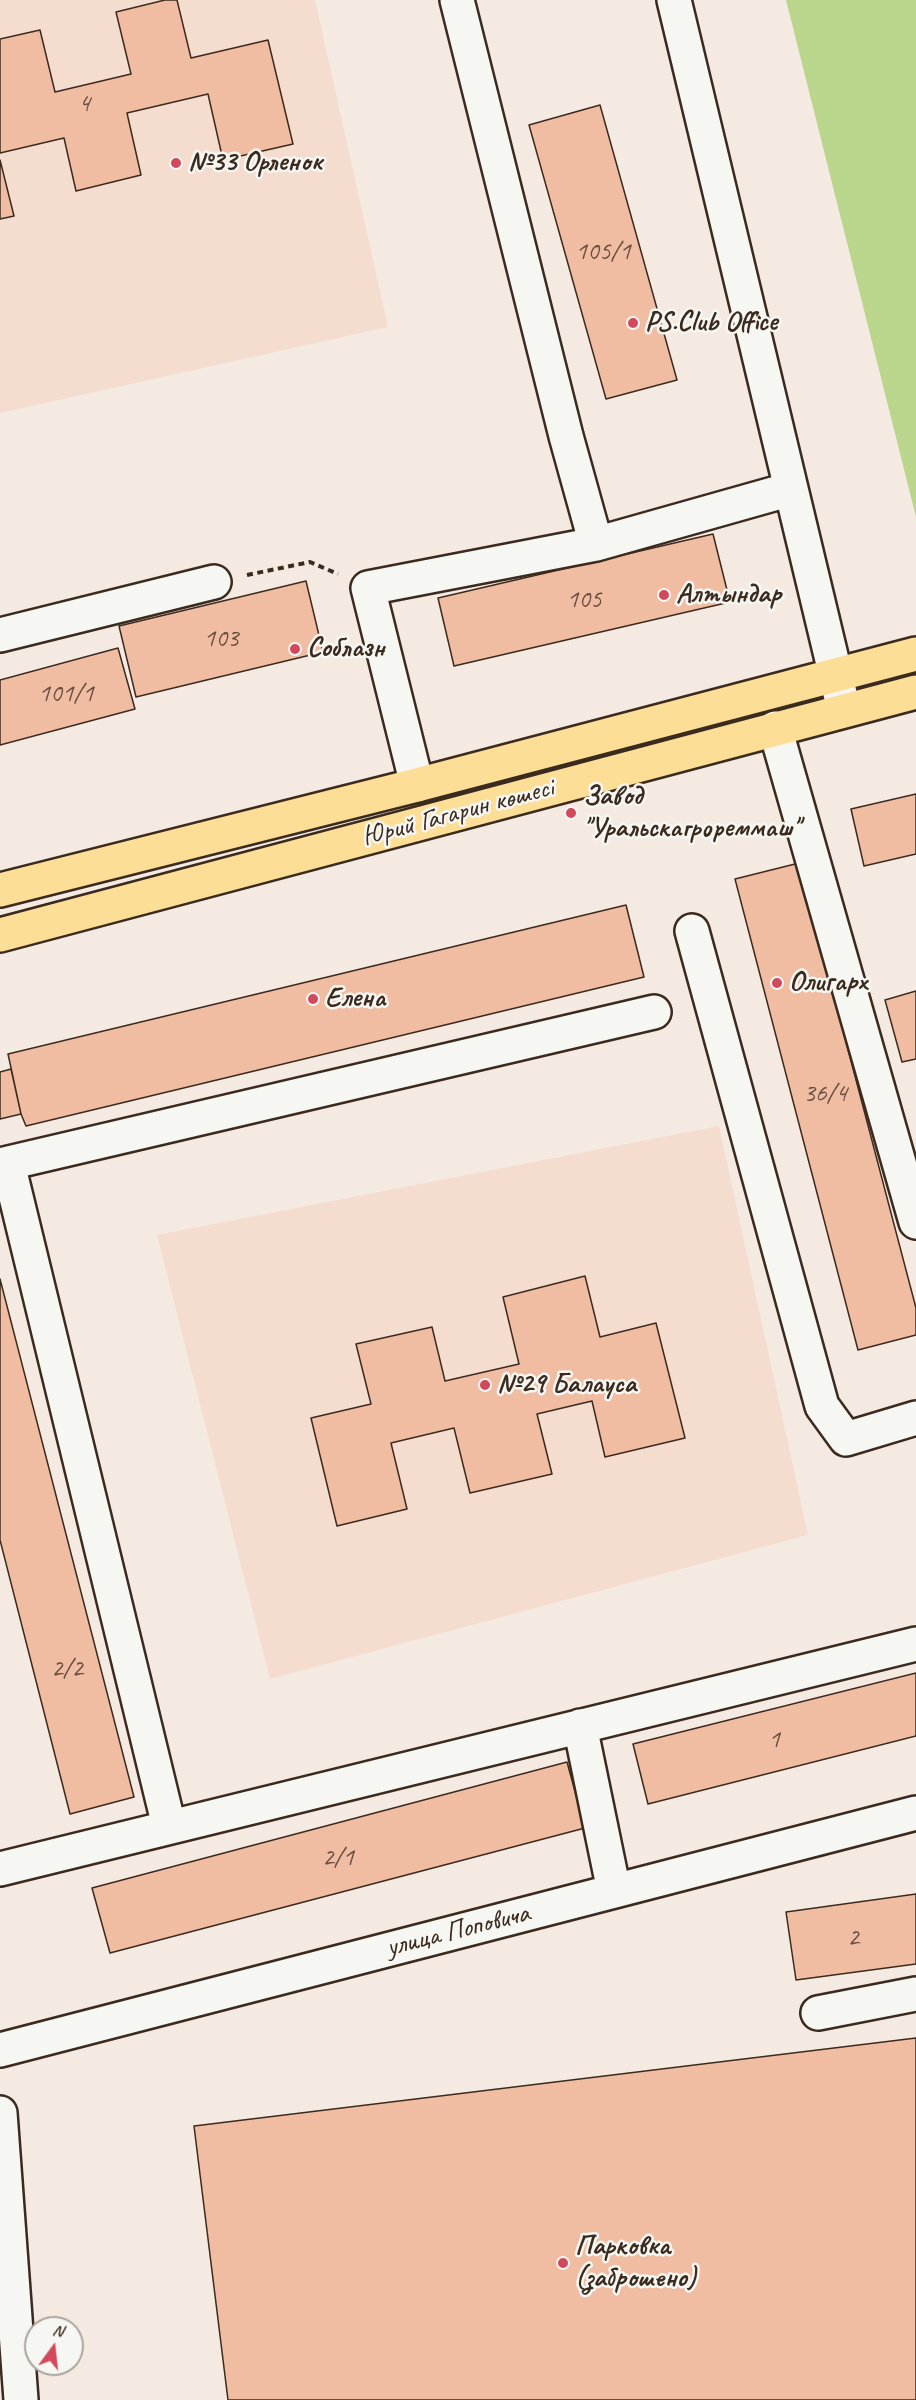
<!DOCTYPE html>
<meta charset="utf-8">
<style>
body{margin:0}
#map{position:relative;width:916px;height:2400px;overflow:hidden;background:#f5eae2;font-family:Caveat,sans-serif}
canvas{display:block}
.north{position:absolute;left:24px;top:2316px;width:60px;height:60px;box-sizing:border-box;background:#f6f6f2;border:2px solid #aba49d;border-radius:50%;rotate:15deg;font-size:16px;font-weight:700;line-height:24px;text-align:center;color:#3b2a1e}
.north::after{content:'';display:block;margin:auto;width:21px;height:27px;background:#d1495b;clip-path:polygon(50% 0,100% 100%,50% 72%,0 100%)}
</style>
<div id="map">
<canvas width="916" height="2400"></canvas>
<div class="north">N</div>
</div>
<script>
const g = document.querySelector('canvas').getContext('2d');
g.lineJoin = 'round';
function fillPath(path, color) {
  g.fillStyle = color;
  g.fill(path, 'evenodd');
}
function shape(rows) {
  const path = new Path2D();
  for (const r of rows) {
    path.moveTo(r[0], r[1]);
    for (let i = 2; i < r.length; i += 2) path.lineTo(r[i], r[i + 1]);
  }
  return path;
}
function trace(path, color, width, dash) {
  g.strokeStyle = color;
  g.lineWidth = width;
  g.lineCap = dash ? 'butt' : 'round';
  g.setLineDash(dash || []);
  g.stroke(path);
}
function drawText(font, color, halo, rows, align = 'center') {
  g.font = font + ' Caveat,sans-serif';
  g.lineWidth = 5;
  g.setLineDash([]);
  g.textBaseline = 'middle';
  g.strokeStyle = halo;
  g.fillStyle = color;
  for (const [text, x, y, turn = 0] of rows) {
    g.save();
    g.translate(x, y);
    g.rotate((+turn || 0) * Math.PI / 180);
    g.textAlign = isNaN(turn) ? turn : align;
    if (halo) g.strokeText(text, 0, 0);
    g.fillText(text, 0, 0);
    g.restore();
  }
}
fillPath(shape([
 [0,0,315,0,388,327,0,413],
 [719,1126,808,1535,270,1679,157,1235]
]), '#f4dccf');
fillPath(shape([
 [786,0,916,0,916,517]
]), '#bad58c');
const building = shape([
 [165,0,177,0,191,58,268,40,293,144,223,160,208,94,127,113,141,175,76,191,64,138,0,153,0,39,40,30,55,92,131,74,116,12,165,0],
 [600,105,677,380,606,399,529,125,600,105],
 [0,160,14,216,0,219,0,160],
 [713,534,730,602,454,666,438,598,713,534],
 [306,581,323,652,136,697,119,626,306,581],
 [118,648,135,709,0,745,0,680,118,648],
 [916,794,916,854,864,866,851,809,916,794],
 [799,863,916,1308,916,1335,858,1350,735,879,799,863],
 [626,905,644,977,26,1126,21,1114,8,1054,626,905],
 [916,991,916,1059,902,1062,885,1000,916,991],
 [11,1069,21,1114,0,1119,0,1072,11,1069],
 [585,1276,600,1337,656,1323,685,1438,605,1457,592,1401,537,1414,552,1474,470,1493,454,1428,391,1443,407,1509,337,1526,311,1418,371,1404,356,1344,432,1327,445,1381,519,1364,503,1297,585,1276],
 [0,1279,134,1797,70,1814,0,1540,0,1279],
 [916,1673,916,1736,648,1804,633,1744,916,1673],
 [567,1762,585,1828,110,1953,92,1888,567,1762],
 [916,1894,916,1964,796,1980,786,1912,916,1894],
 [916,2038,916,2400,228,2400,194,2126,916,2038]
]);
fillPath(building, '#f0bca2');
trace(building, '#3b2a1e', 1.5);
const minor = shape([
 [457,0,566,436,596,544],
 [674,0,844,710],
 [0,635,214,582],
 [775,728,916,1222],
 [417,785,368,588,596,544,791,489],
 [692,931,822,1406,846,1439,916,1418],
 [8,1164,169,1826],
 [0,1165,654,1012],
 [580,1726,614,1891],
 [0,1869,916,1644],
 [818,2013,916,1994],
 [0,2050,916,1813],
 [0,2113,21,2400]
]);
const major = shape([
 [0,890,417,785,916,654],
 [0,935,916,692]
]);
trace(minor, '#3b2a1e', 38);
trace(major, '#3b2a1e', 38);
trace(shape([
 [247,575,310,562,338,574]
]), '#3b2a1e', 4, [6, 4.5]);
trace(minor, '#f6f6f2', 33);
trace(major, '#fdde96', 33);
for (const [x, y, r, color] of [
 [176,163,6,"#d1495b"],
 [633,323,6,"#d1495b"],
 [664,595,6,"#d1495b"],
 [295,649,6,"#d1495b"],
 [571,813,6,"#d1495b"],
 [777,983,6,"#d1495b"],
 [313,999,6,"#d1495b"],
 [485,1385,6,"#d1495b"],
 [563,2263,6,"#d1495b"]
]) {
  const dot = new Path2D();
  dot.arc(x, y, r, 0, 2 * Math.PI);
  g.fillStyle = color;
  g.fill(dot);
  trace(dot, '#f6f6f2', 2);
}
drawText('26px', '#684e3f', null, [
 ["4",84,104],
 ["105/1",603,252],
 ["105",584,600],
 ["103",221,639],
 ["101/1",66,694],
 ["36/4",825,1094],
 ["2/2",67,1669],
 ["1",774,1740],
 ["2/1",338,1858],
 ["2",853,1938]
]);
drawText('bold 28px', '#3b2a1e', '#f6f6f2', [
 ["№33 Орленок",188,163],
 ["PS.Club Office",645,323],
 ["Алтындар",676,595],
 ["Соблазн",307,649],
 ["Завод",583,797],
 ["\"Уральскагрореммаш\"",583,829],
 ["Олигарх",789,983],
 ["Елена",325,999],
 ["№29 Балауса",497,1385],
 ["Парковка",575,2247],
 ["(заброшено)",575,2279]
], 'left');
drawText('28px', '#3b2a1e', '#f6f6f2', [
 ["Юрий Гагарин көшесі",458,813,-15],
 ["улица Поповича",458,1931,-14]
]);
</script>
